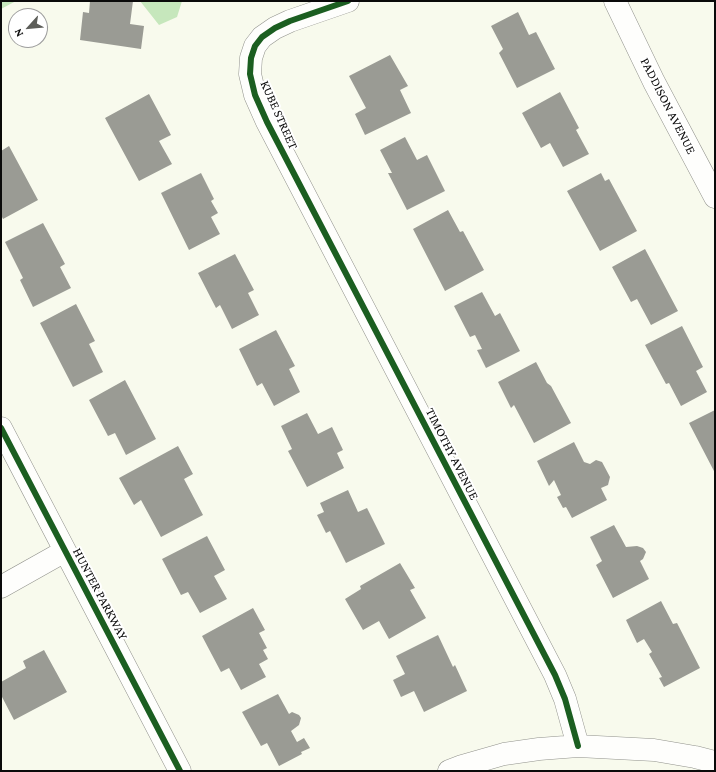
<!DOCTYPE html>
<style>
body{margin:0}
#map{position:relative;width:716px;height:772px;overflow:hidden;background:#f8faed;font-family:"Crimson Pro",serif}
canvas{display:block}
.frame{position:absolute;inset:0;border:2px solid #0a0a0a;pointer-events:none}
.north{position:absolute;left:8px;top:8px;width:40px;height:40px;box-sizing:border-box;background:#fff;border:1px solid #9d9d9d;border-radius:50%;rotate:243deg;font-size:11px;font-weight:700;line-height:16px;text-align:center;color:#0a0a0a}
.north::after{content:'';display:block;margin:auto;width:14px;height:18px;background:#5d5e59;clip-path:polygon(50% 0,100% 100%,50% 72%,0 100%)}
</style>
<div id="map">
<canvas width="716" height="772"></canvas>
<div class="frame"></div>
<div class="north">N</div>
</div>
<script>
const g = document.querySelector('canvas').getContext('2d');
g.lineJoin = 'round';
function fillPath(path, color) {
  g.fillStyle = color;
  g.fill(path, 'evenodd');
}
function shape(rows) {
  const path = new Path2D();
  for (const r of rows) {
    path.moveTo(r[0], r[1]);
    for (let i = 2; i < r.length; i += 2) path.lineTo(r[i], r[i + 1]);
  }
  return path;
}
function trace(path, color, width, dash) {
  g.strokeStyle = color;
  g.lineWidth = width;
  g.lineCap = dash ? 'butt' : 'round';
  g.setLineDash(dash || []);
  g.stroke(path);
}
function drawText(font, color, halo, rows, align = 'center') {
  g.font = font + ' "Crimson Pro",serif';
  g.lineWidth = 4;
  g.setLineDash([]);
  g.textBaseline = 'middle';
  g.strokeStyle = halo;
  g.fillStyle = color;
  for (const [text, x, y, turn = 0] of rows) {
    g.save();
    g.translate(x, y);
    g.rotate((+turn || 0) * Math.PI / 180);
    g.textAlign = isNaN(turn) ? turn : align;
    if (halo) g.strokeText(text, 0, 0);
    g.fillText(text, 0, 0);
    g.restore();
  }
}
fillPath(shape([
 [1,1,16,1,1,9],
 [140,1,182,1,177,17,159,25]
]), '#c6e7bc');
fillPath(shape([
 [90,1,133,1,130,24,144,26,141,49,80,40,83,12,89,13],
 [518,12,529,35,536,32,555,69,517,88,499,53,503,49,491,26],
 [390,55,408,86,400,90,411,113,365,135,355,114,366,108,349,76],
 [560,92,579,128,576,130,589,154,563,167,550,143,541,148,522,113],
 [149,94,171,135,159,141,172,164,139,181,105,118],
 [405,137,417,160,427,155,445,191,407,210,388,173,392,173,380,150],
 [9,146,38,200,3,219,1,215,1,151],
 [201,173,214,199,211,201,218,213,211,217,220,234,189,250,161,193],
 [601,173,605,181,609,179,637,231,600,251,567,191],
 [448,210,460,232,463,231,484,270,445,291,413,229],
 [43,223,65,264,60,267,71,288,33,307,20,280,23,278,5,242],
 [645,249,678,311,651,325,637,299,631,302,612,267],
 [235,254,254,290,248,293,259,315,232,329,220,305,216,308,198,273],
 [482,292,495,316,500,313,520,351,486,368,477,350,482,349,475,335,470,337,454,306],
 [76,304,95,341,89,344,103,372,73,387,40,323],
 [682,326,703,367,696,371,707,392,681,406,669,383,666,384,645,345],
 [276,330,295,366,289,369,300,392,274,406,262,383,257,386,239,349],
 [536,362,547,383,551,386,571,423,534,443,514,405,511,408,498,382],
 [125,380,156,439,126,455,115,433,108,436,89,400],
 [715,410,715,473,689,423],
 [307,413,318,434,332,427,343,450,337,453,344,468,307,487,288,451,292,449,281,426],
 [574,442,584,462,590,464,596,460,602,462,610,477,608,485,601,488,607,500,572,518,566,507,563,508,557,497,561,495,554,480,549,486,537,461],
 [178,446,193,474,184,479,203,515,161,537,141,500,134,505,119,478],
 [348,490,358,512,367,508,385,544,346,563,330,531,326,533,317,515,324,512,320,503],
 [614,525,626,547,637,546,643,548,646,552,643,559,640,561,649,579,613,598,596,565,602,561,590,537],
 [207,536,225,570,214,576,227,599,200,613,188,592,181,595,162,559],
 [400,563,415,588,410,590,426,618,389,639,379,621,363,630,345,599,361,589,360,586],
 [661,601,673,624,677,623,700,668,664,687,659,678,662,677,649,654,652,652,644,639,637,643,626,620],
 [253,608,265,630,259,633,267,648,263,650,268,659,259,664,266,677,241,690,229,668,221,672,202,636],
 [438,635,453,667,455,665,467,691,424,712,414,691,401,697,393,680,405,674,396,656],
 [44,650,67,692,14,720,1,695,1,682,26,668,23,661],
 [278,694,289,714,292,712,299,715,301,718,299,725,291,731,297,742,304,738,310,748,301,752,302,754,279,766,267,743,261,746,242,712]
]), '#9a9b94');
const minor = shape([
 [348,1,290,21,275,28,262,37,255,46,251,58,250,74,255,95,267,122,555,675,565,699,578,746],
 [615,1,654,82,715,197],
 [1,428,180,771],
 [1,587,65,551],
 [449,771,462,766,504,754,539,749,578,746,654,750,695,757,715,762]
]);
trace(minor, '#91928c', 23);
trace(minor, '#fefefc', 22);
trace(shape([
 [348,1,290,21,275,28,262,37,255,46,251,58,250,74,255,95,267,122,555,675,565,699,578,746],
 [1,428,180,771]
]), '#1b5e20', 6);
drawText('13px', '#0a0a0a', '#fff', [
 ["PADDISON AVENUE",668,106,63],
 ["KUBE STREET",279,115,66],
 ["TIMOTHY AVENUE",452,454,63],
 ["HUNTER PARKWAY",100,594,62]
]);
</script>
